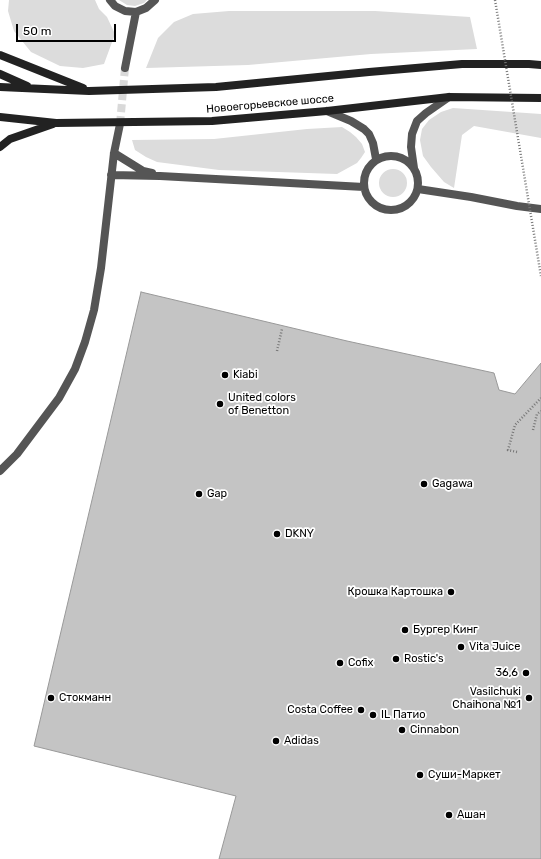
<!DOCTYPE html>
<meta charset="utf-8">
<style>
body{margin:0}
#map{position:relative;width:541px;height:859px;overflow:hidden;background:#fff;font-family:Rubik,sans-serif}
canvas{display:block}
.scale{position:absolute;left:16px;top:24px;width:100px;height:18px;box-sizing:border-box;border:2px solid #000;border-top:0;padding-left:5px;font-size:12px;line-height:14px;white-space:nowrap;color:#000;-webkit-text-stroke:3px #fff;paint-order:stroke}
</style>
<div id="map">
<canvas width="541" height="859"></canvas>
<div class="scale">50 m</div>
</div>
<script>
const g = document.querySelector('canvas').getContext('2d');
g.lineJoin = 'round';
function fillPath(path, color) {
  g.fillStyle = color;
  g.fill(path, 'evenodd');
}
function shape(rows) {
  const path = new Path2D();
  for (const r of rows) {
    if (r.length === 3) {
      path.moveTo(r[0] + r[2], r[1]);
      path.arc(r[0], r[1], r[2], 0, 2 * Math.PI);
      continue;
    }
    path.moveTo(r[0], r[1]);
    for (let i = 2; i < r.length; i += 2) path.lineTo(r[i], r[i + 1]);
  }
  return path;
}
function trace(path, color, width, dash) {
  g.strokeStyle = color;
  g.lineWidth = width;
  g.lineCap = dash ? 'butt' : 'round';
  g.setLineDash(dash || []);
  g.stroke(path);
}
function drawText(font, color, halo, rows, align = 'center') {
  g.font = font + ' Rubik,sans-serif';
  g.lineWidth = 3.5;
  g.setLineDash([]);
  g.textBaseline = 'middle';
  g.strokeStyle = halo;
  g.fillStyle = color;
  for (const [text, x, y, turn = 0] of rows) {
    g.save();
    g.translate(x, y);
    g.rotate((+turn || 0) * Math.PI / 180);
    g.textAlign = isNaN(turn) ? turn : align;
    if (halo) g.strokeText(text, 0, 0);
    g.fillText(text, 0, 0);
    g.restore();
  }
}
fillPath(shape([
 [9,0,95,0,99,9,107,17,115,34,104,64,83,68,60,66,31,52,14,31,8,11],
 [119,0,147,0,144,3,135,6,127,5],
 [229,11,375,11,470,17,477,49,371,54,248,65,146,68,158,38,174,22,193,14],
 [453,108,541,114,541,138,474,126,462,135,454,188,444,182,431,167,423,156,420,140,422,129,429,120,441,112],
 [342,127,350,132,356,137,362,144,365,152,361,158,357,163,337,174,219,170,157,162,146,157,135,150,132,140,214,139,307,129],
 [393,183,14]
]), '#dcdcdc');
const building = shape([
 [141,292,347,341,494,373,499,390,515,394,541,363,541,859,219,859,236,796,34,746,141,292]
]);
fillPath(building, '#c4c4c4');
trace(building, '#999', 1);
trace(shape([
 [120,124,125,68]
]), '#d9d9d9', 8, [8, 4]);
trace(shape([
 [277,351,282,329],
 [533,430,537,414,541,411],
 [517,452,508,450,515,425,541,398]
]), '#777', 2.5, [1, 2]);
trace(shape([
 [110,0,115,6,125,11,136,12,146,8,155,0],
 [125,68,136,12],
 [327,111,351,121,364,129,369,134,373,143,376,159],
 [114,153,143,171,152,173],
 [391,183,27],
 [414,168,411,147,412,134,417,121,426,113,449,97],
 [111,175,160,176,364,187],
 [418,189,471,197,517,206,541,209],
 [0,471,17,454,59,398,75,369,85,342,94,310,101,268,114,153,120,124]
]), '#555', 8);
trace(shape([
 [0,55,83,88],
 [0,74,27,86],
 [0,87,89,91,216,87,369,72,462,64,529,64,541,65],
 [0,117,56,123,212,121,327,111,449,97,541,98],
 [0,147,10,139,53,124]
]), '#222', 8);
trace(shape([
 [495,0,541,276]
]), '#777', 2.5, [1, 2]);
for (const [x, y, r, color] of [
 [225,375,4,"#000"],
 [220,404,4,"#000"],
 [424,484,4,"#000"],
 [199,494,4,"#000"],
 [277,534,4,"#000"],
 [451,592,4,"#000"],
 [405,630,4,"#000"],
 [461,647,4,"#000"],
 [396,659,4,"#000"],
 [340,663,4,"#000"],
 [526,673,4,"#000"],
 [51,698,4,"#000"],
 [529,698,4,"#000"],
 [361,710,4,"#000"],
 [373,715,4,"#000"],
 [402,730,4,"#000"],
 [276,741,4,"#000"],
 [420,775,4,"#000"],
 [449,815,4,"#000"]
]) {
  const dot = new Path2D();
  dot.arc(x, y, r, 0, 2 * Math.PI);
  g.fillStyle = color;
  g.fill(dot);
  trace(dot, '#fff', 1.5);
}
drawText('11px', '#000', '#fff', [
 ["Новоегорьевское шоссе",270,104,-5]
]);
drawText('11px', '#000', '#fff', [
 ["Kiabi",233,375],
 ["United colors",228,398],
 ["of Benetton",228,411],
 ["Gagawa",432,484],
 ["Gap",207,494],
 ["DKNY",285,534],
 ["Крошка Картошка",443,592,"right"],
 ["Бургер Кинг",413,630],
 ["Vita Juice",469,647],
 ["Rostic's",404,659],
 ["Cofix",348,663],
 ["36,6",518,673,"right"],
 ["Vasilchuki",521,692,"right"],
 ["Chaihona №1",521,705,"right"],
 ["Стокманн",59,698],
 ["Costa Coffee",353,710,"right"],
 ["IL Патио",381,715],
 ["Cinnabon",410,730],
 ["Adidas",284,741],
 ["Суши-Маркет",428,775],
 ["Ашан",457,815]
], 'left');
</script>
